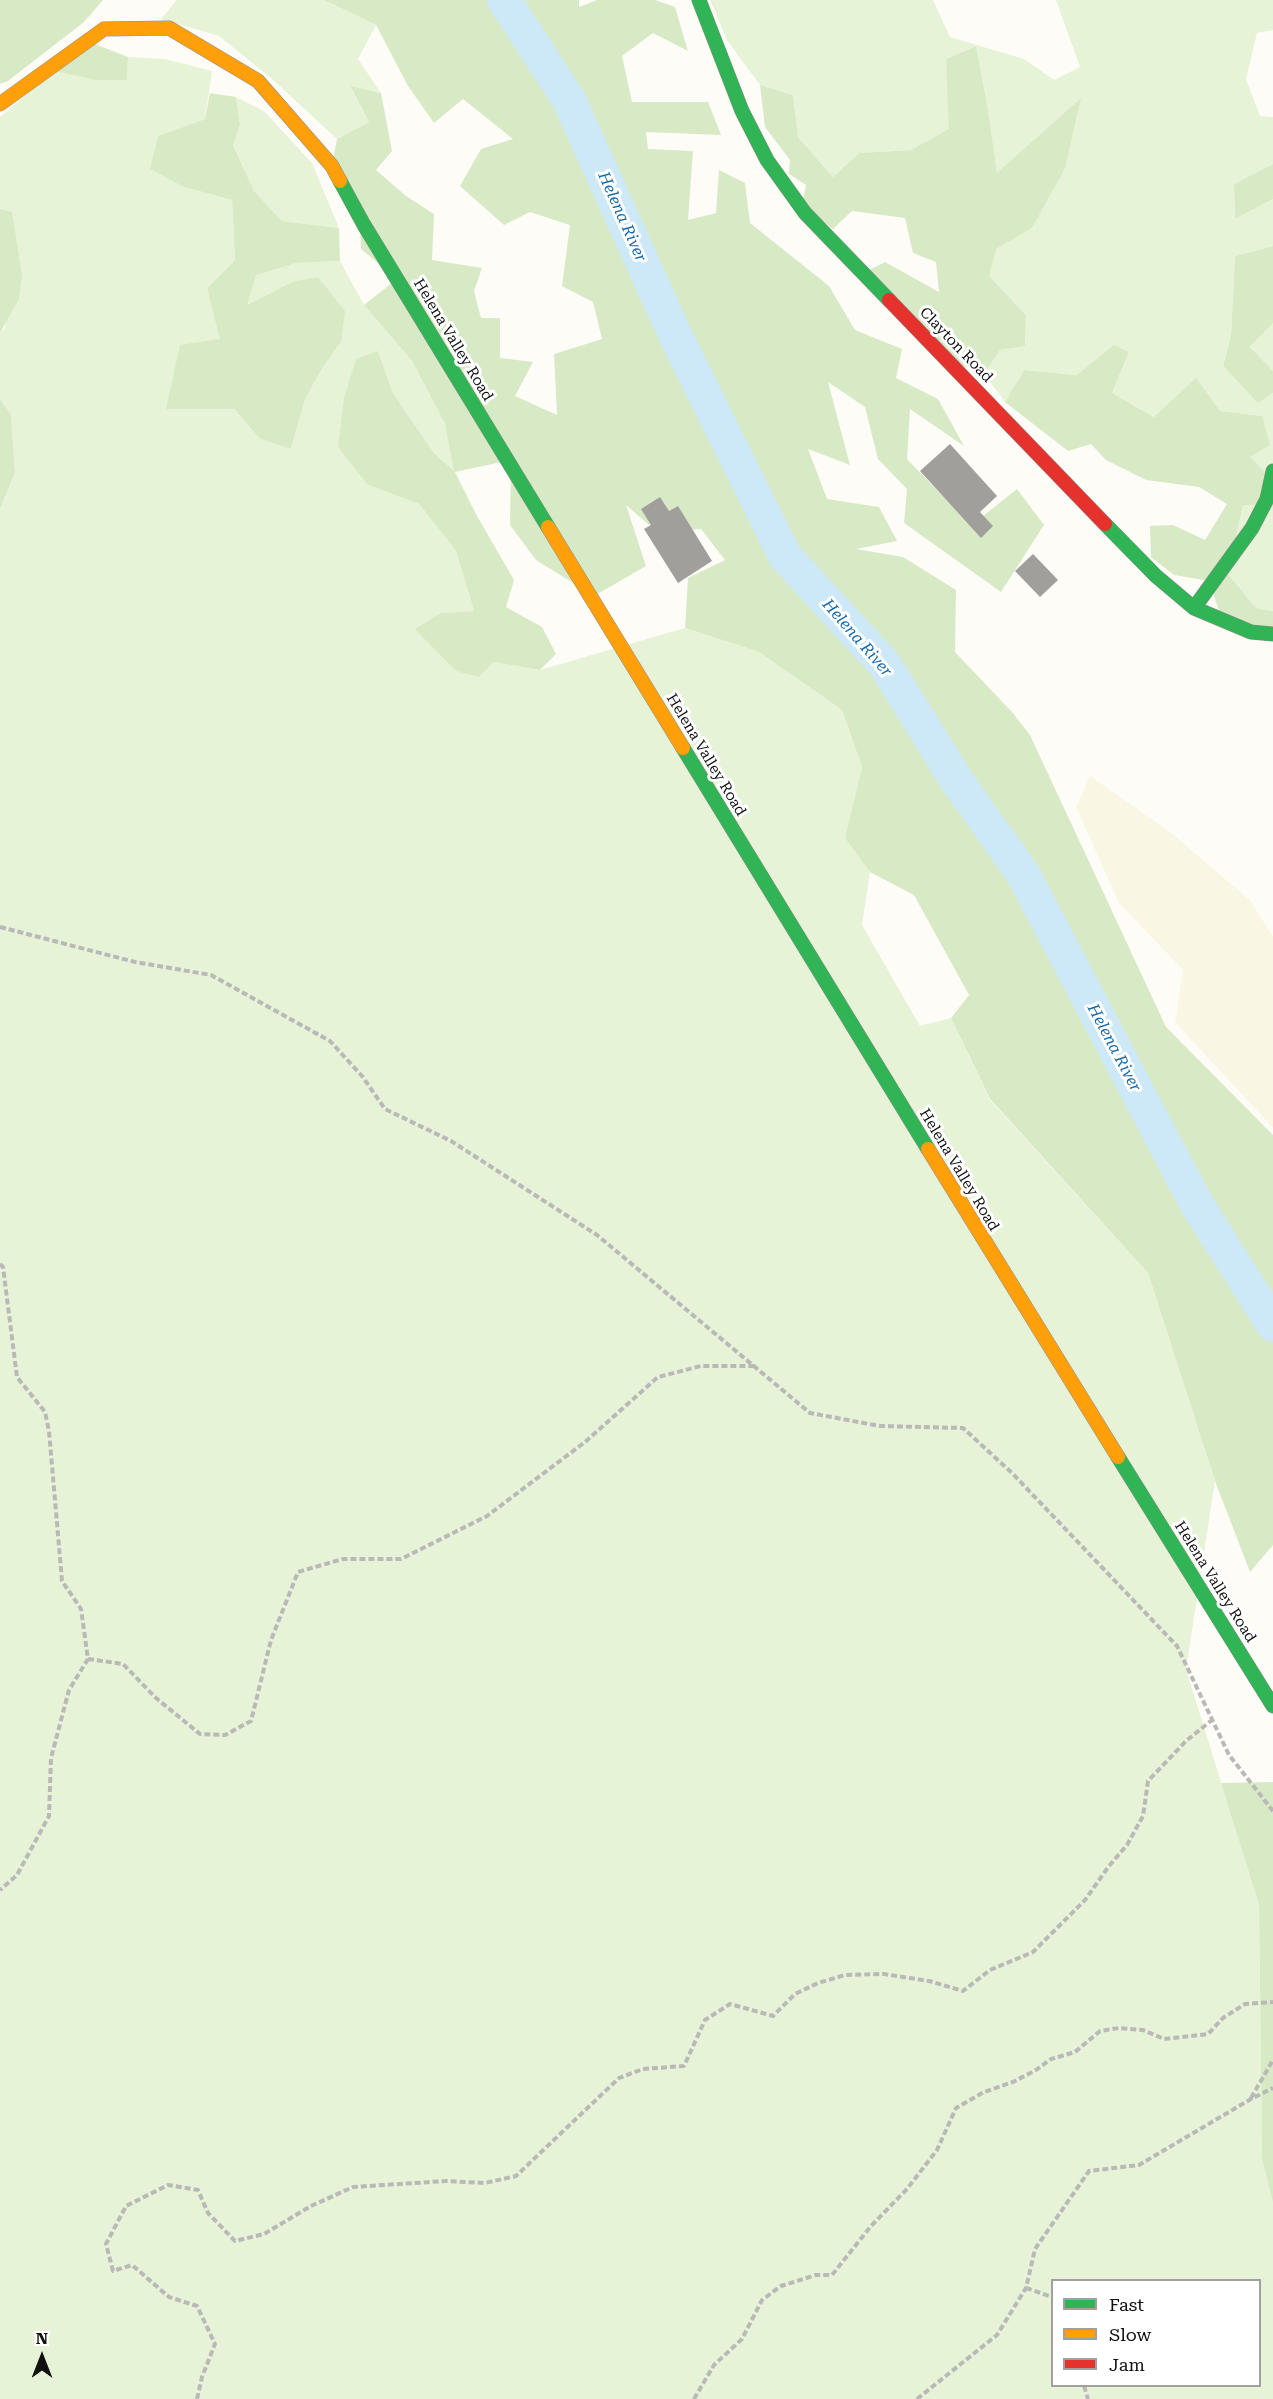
<!DOCTYPE html>
<style>
body{margin:0}
#map{position:relative;width:1273px;height:2399px;overflow:hidden;background:#fdfcf7;font-family:"Roboto Serif",serif}
canvas{display:block}
.legend{position:absolute;left:1051px;top:2279px;width:210px;height:108px;box-sizing:border-box;background:#fff;border:2px solid #a0a0a0;margin:0;padding:8px 10px;list-style:none;font-size:18px;color:#111}
.legend li{display:flex;align-items:center;gap:12px;height:30px}
.legend b{width:30px;border:2px solid #a0a0a0}
.north{position:absolute;left:12px;top:2327px;width:60px;height:60px;-webkit-text-stroke:4px #fff;paint-order:stroke;rotate:0deg;font-size:16px;font-weight:700;line-height:24px;text-align:center;color:#111}
.north::after{content:'';display:block;margin:auto;width:21px;height:27px;background:#111;clip-path:polygon(50% 0,100% 100%,50% 72%,0 100%)}
</style>
<div id="map">
<canvas width="1273" height="2399"></canvas>
<ul class="legend">
<li><b style="height:8px;background:#30b455"></b>Fast</li>
<li><b style="height:8px;background:#ff9f0a"></b>Slow</li>
<li><b style="height:8px;background:#e5322d"></b>Jam</li>
</ul>
<div class="north">N</div>
</div>
<script>
const g = document.querySelector('canvas').getContext('2d');
g.lineJoin = 'round';
function fillPath(path, color) {
  g.fillStyle = color;
  g.fill(path, 'evenodd');
}
function shape(rows) {
  const path = new Path2D();
  for (const r of rows) {
    path.moveTo(r[0], r[1]);
    for (let i = 2; i < r.length; i += 2) path.lineTo(r[i], r[i + 1]);
  }
  return path;
}
function trace(path, color, width, dash) {
  g.strokeStyle = color;
  g.lineWidth = width;
  g.lineCap = dash ? 'butt' : 'round';
  g.setLineDash(dash || []);
  g.stroke(path);
}
function drawText(font, color, halo, rows, align = 'center') {
  g.font = font + ' "Roboto Serif",serif';
  g.lineWidth = 6;
  g.setLineDash([]);
  g.textBaseline = 'middle';
  g.strokeStyle = halo;
  g.fillStyle = color;
  for (const [text, x, y, turn = 0] of rows) {
    g.save();
    g.translate(x, y);
    g.rotate((+turn || 0) * Math.PI / 180);
    g.textAlign = isNaN(turn) ? turn : align;
    if (halo) g.strokeText(text, 0, 0);
    g.fillText(text, 0, 0);
    g.restore();
  }
}
fillPath(shape([
 [1090,776,1170,832,1250,900,1273,937,1273,1128,1175,1022,1183,970,1119,903,1076,807]
]), '#f9f7e4');
fillPath(shape([
 [177,0,324,0,376,25,358,59,381,93,350,87,369,122,337,139,271,78,219,36,161,19],
 [710,0,933,0,950,37,1024,59,1054,80,1080,67,1056,0,1273,0,1273,30,1257,33,1246,79,1260,116,1273,117,1273,164,1234,184,1235,219,1273,199,1273,246,1235,256,1231,335,1223,366,1258,402,1273,393,1273,475,1271,478,1249,457,1262,416,1220,411,1154,417,1112,393,1129,352,1077,375,1024,370,1005,402,984,374,1000,350,1025,346,1026,315,988,276,995,249,1032,228,1080,99,997,174,988,109,976,46,946,59,950,129,911,150,859,153,833,177,798,137,793,95,760,85,727,40],
 [128,57,165,59,212,71,205,119,158,136,184,187,232,200,235,260,207,288,221,339,167,409,234,409,260,439,291,449,305,399,323,367,341,342,292,282,246,306,255,275,296,263,340,261,364,305,412,361,445,424,455,472,434,453,393,393,378,351,368,485,419,504,456,551,474,611,441,613,493,662,540,670,685,628,759,652,842,710,862,767,846,838,870,872,862,925,920,1026,951,1018,990,1100,1148,1273,1215,1481,1186,1669,1259,1905,1262,2159,1273,2203,1273,2399,0,2399,0,509,15,473,11,414,0,399,0,333,5,328,12,213,0,209,0,117,55,71,127,80],
 [1052,2280,1260,2280,1260,2386,1052,2386],
 [236,97,264,111,312,163,339,228,282,221,254,191,233,145,240,124],
 [1273,323,1273,371,1250,347],
 [1243,505,1273,506,1273,611,1256,608,1228,574]
]), '#e7f3d7');
fillPath(shape([
 [0,0,103,0,84,22,8,81,0,84],
 [324,0,579,0,579,7,597,0,655,0,675,7,688,51,653,33,622,56,632,102,708,102,721,135,646,132,648,149,693,151,688,220,716,213,719,170,745,183,750,223,829,286,855,330,902,349,896,378,938,399,964,446,910,409,907,459,959,513,978,520,1017,489,1044,525,1001,592,904,523,907,489,878,459,865,407,828,382,850,465,808,449,827,499,879,507,897,541,856,549,903,557,956,590,955,652,1012,712,1030,735,1166,1027,1273,1135,1273,1545,1250,1572,1215,1481,1148,1273,990,1099,951,1018,969,995,914,895,870,872,845,838,862,767,842,710,759,652,685,628,688,578,725,560,701,529,656,531,626,505,646,566,594,596,536,560,510,525,511,460,455,472,477,516,514,580,506,607,542,627,556,654,540,670,493,662,479,677,456,671,415,629,441,613,474,611,456,551,419,504,368,485,338,447,344,398,356,359,378,351,393,393,434,453,454,471,445,424,412,361,364,305,397,279,361,249,359,204,332,165,337,139,369,122,350,86,381,93,392,151,376,170,406,196,434,214,432,260,482,268,474,291,481,318,500,318,500,358,533,362,515,396,557,415,554,354,602,339,593,302,562,286,570,225,530,212,504,225,460,186,481,149,513,139,463,99,434,123,408,86,376,25],
 [95,44,128,57,127,80,96,80,55,71],
 [976,46,988,109,997,173,1081,98,1065,168,1032,228,996,249,989,276,1026,315,1025,346,1000,350,984,374,946,359,865,272,885,262,939,292,936,262,913,253,905,218,852,211,833,229,802,205,806,185,789,174,790,160,765,127,760,85,793,95,798,137,833,177,859,153,911,150,949,129,946,59],
 [210,93,236,97,240,124,233,145,254,191,282,221,339,228,340,261,296,263,256,275,247,305,292,282,318,277,345,311,341,342,323,367,305,399,291,449,260,439,234,409,166,409,180,345,220,339,207,288,235,260,232,200,184,187,150,169,158,136,205,119],
 [1273,164,1273,199,1235,219,1234,184],
 [0,209,12,212,22,275,19,299,0,333],
 [1273,246,1273,323,1250,347,1273,371,1273,393,1258,403,1223,366,1231,335,1235,256],
 [1114,345,1129,352,1112,393,1154,417,1196,378,1220,411,1262,416,1270,445,1250,457,1271,478,1273,506,1243,505,1228,574,1256,608,1273,611,1273,633,1222,620,1209,581,1174,575,1151,557,1150,526,1173,525,1205,540,1227,504,1199,487,1146,480,1106,460,1091,444,1068,451,1005,402,1024,370,1077,375],
 [0,399,11,414,15,473,0,509],
 [1273,1782,1273,2203,1262,2159,1259,1905,1221,1783]
]), '#d8eac5');
trace(shape([
 [504,0,569,100,677,339,785,556,885,665,957,781,1023,874,1196,1203,1273,1325]
]), '#cde8f7', 34);
fillPath(shape([
 [950,444,997,496,980,512,993,526,981,538,920,471],
 [660,497,669,511,678,506,712,561,678,583,644,529,651,525,641,509],
 [1033,554,1058,580,1040,597,1015,571]
]), '#a19f9c');
const fast = shape([
 [699,0,742,111,767,160,805,213,889,300],
 [340,181,364,225,548,527],
 [1105,524,1156,576,1194,608,1251,632,1273,634],
 [1194,608,1252,528,1267,499,1273,471],
 [683,748,928,1149],
 [1118,1457,1273,1706]
]);
const slow = shape([
 [0,104,104,29,169,28,258,81,332,166,340,181],
 [548,527,683,748],
 [928,1149,1118,1457]
]);
const jam = shape([
 [889,300,1105,524]
]);
trace(fast, '#8e8d8b', 15);
trace(slow, '#8e8d8b', 15);
trace(jam, '#8e8d8b', 15);
trace(shape([
 [0,927,135,962,211,975,330,1041,362,1076,385,1109,451,1141,597,1235,810,1413,880,1426,963,1428,1012,1473,1177,1646,1229,1755,1273,1811],
 [0,1264,3,1267,17,1377,45,1412,49,1431,62,1581,81,1609,88,1659,69,1690,51,1758,49,1816,17,1875,0,1890],
 [88,1659,123,1664,156,1698,200,1734,225,1735,251,1721,271,1640,298,1572,343,1559,401,1559,487,1516,585,1442,658,1377,701,1366,755,1366],
 [1251,2098,1273,2060],
 [1026,2288,1052,2297],
 [1084,2386,1088,2399],
 [197,2399,202,2377,215,2344,197,2306,169,2297,132,2265,113,2271,106,2244,126,2206,168,2185,198,2190,208,2213,235,2241,264,2234,311,2206,353,2187,446,2181,485,2183,516,2176,619,2078,643,2069,684,2066,705,2020,730,2004,773,2016,795,1994,818,1983,845,1975,884,1974,929,1981,963,1991,990,1970,1033,1952,1085,1900,1109,1866,1127,1845,1143,1816,1148,1781,1186,1741,1212,1720],
 [694,2399,714,2365,742,2339,762,2300,781,2286,816,2275,832,2275,871,2226,907,2189,937,2150,956,2108,984,2092,1013,2082,1036,2070,1051,2059,1075,2052,1100,2031,1119,2028,1143,2030,1164,2039,1208,2034,1223,2018,1245,2004,1273,2002],
 [917,2399,997,2335,1026,2288,1035,2249,1089,2171,1139,2165,1251,2099,1273,2088]
]), '#b9b9b8', 4, [6, 3]);
trace(fast, '#30b455', 14);
trace(slow, '#ff9f0a', 14);
trace(jam, '#e5322d', 14);
drawText('15px', '#111', '#fff', [
 ["Helena Valley Road",453,340,59],
 ["Clayton Road",956,345,46],
 ["Helena Valley Road",706,755,59],
 ["Helena Valley Road",959,1170,59],
 ["Helena Valley Road",1215,1582,58]
]);
drawText('italic 16px', '#1768a6', '#fff', [
 ["Helena River",622,217,66],
 ["Helena River",857,638,49],
 ["Helena River",1114,1048,62]
]);
</script>
